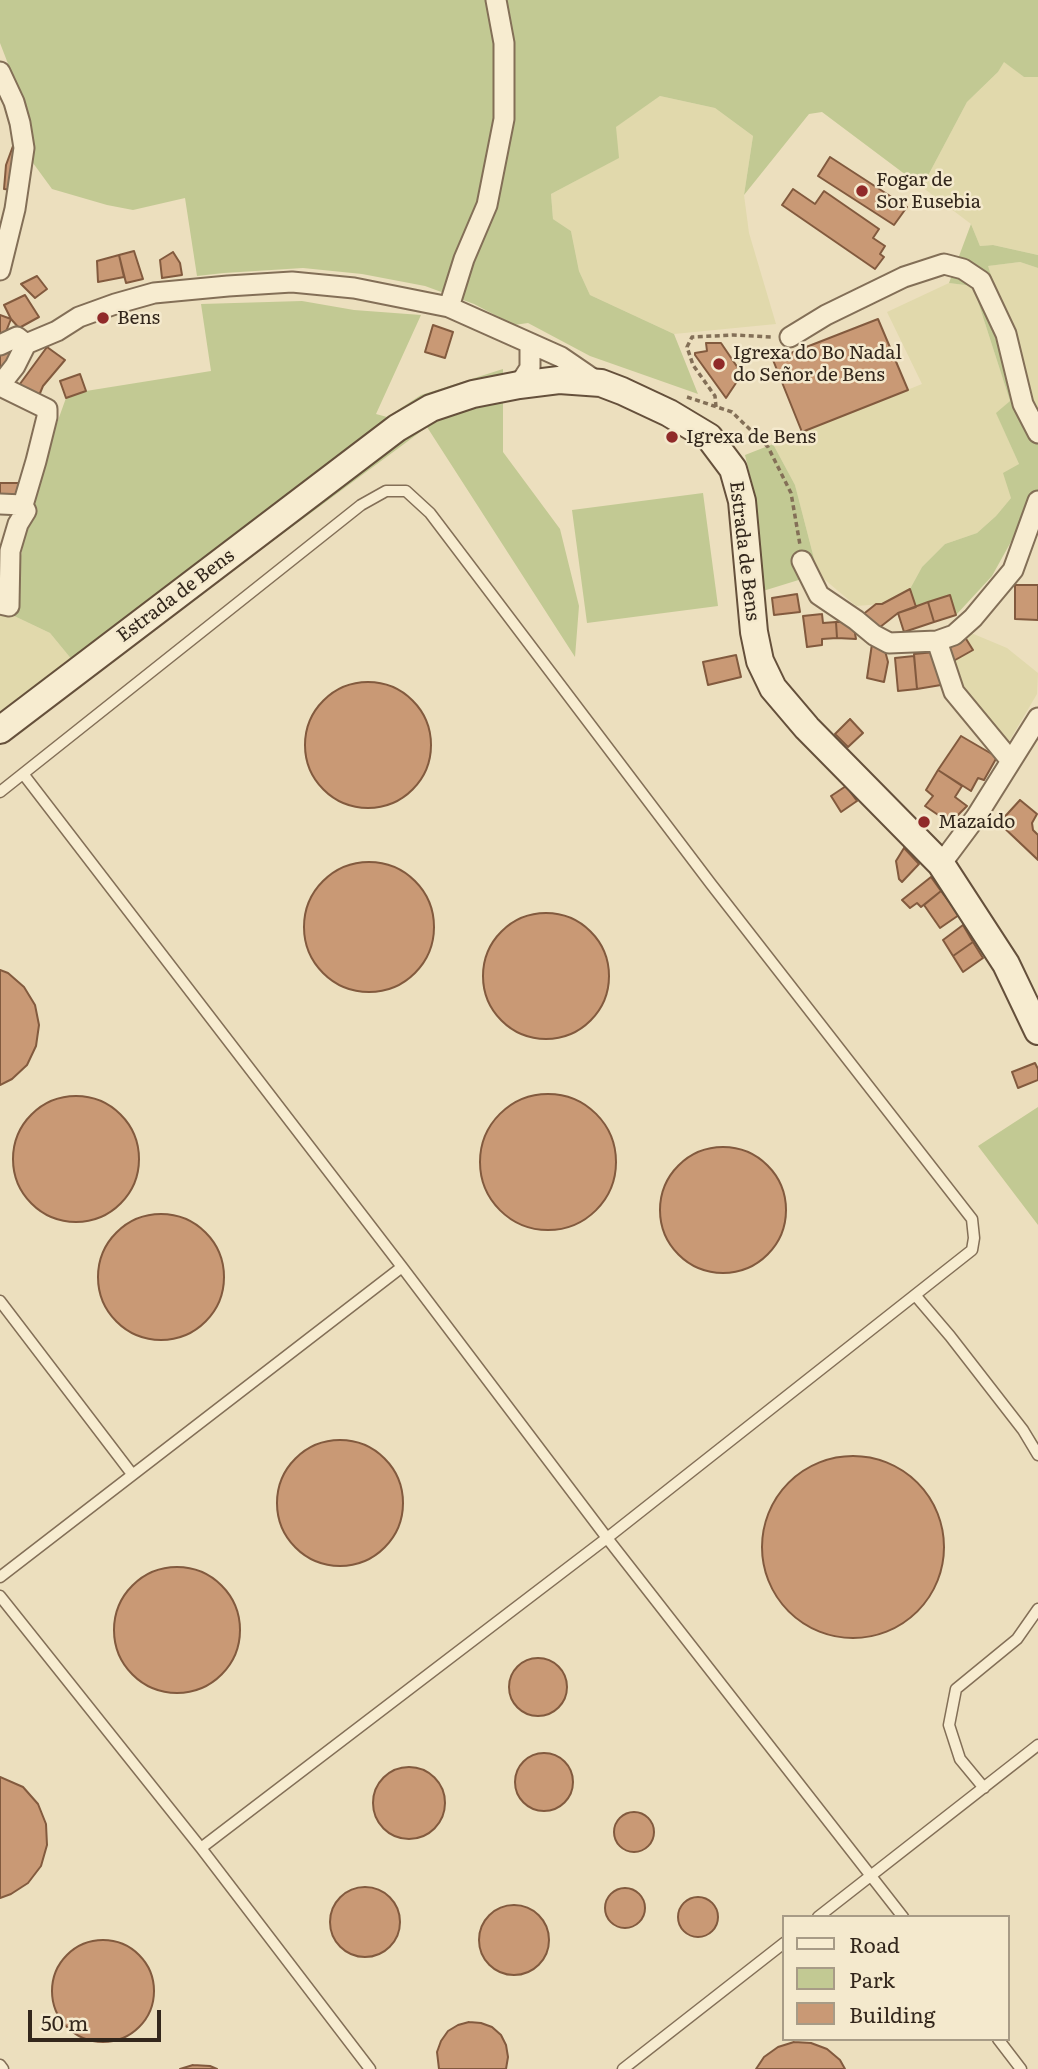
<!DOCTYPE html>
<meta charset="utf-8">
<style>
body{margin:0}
#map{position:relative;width:1038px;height:2069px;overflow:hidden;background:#ecdfbe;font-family:Literata,serif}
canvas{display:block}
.legend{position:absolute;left:782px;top:1915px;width:228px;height:126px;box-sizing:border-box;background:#f4e9cd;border:2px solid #a79b86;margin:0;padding:9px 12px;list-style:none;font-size:21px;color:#33271c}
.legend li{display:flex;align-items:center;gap:14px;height:35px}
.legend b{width:35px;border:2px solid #a79b86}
.scale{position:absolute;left:28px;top:2010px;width:133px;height:32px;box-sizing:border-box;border:4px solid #33271c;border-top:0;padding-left:9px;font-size:21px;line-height:24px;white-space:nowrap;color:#33271c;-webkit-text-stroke:5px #f4e9cd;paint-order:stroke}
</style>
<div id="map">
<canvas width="1038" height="2069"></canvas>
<ul class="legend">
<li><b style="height:9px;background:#f7ecd0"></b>Road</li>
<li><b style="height:19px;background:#c2c993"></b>Park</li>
<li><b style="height:19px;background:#c99975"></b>Building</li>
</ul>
<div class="scale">50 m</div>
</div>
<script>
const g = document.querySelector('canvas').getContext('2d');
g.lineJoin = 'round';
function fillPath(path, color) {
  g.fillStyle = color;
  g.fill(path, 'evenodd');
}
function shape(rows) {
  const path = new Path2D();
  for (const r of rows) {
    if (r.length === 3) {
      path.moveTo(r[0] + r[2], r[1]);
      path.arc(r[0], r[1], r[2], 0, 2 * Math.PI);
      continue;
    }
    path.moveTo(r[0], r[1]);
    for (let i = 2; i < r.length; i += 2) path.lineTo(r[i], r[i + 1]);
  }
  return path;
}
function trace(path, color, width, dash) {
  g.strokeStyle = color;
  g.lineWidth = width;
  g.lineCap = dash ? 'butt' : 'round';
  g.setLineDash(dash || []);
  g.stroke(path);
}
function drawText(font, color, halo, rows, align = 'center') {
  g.font = font + ' Literata,serif';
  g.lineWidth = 5;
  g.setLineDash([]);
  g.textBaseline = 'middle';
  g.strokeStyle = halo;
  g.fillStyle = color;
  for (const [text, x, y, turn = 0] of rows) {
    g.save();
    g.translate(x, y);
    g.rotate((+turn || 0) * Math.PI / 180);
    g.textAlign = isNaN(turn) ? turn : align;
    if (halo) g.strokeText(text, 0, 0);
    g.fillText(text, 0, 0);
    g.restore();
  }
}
fillPath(shape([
 [1004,61,1024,77,1038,77,1038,255,993,245,980,246,971,224,922,187,967,102,998,72],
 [660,96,715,108,753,136,744,195,749,233,776,324,674,334,590,295,579,271,571,231,553,219,551,194,618,158,615,127],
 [1020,262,1038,268,1038,422,987,266],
 [949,283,973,286,1010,401,997,414,1019,464,1011,498,996,516,977,533,945,544,922,567,910,589,882,604,856,606,818,574,795,485,773,444,922,384,887,312],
 [0,612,10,614,50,633,73,661,0,715],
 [964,630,1007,648,1038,673,1037,694,1004,750,958,691,951,652]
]), '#e1d9ac');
fillPath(shape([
 [0,0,1038,0,1038,77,1024,77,1004,62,998,72,967,102,922,187,822,112,809,114,744,195,753,136,715,108,660,96,616,127,619,158,551,194,553,219,571,231,579,271,590,295,674,334,698,394,590,356,528,323,514,325,474,304,425,286,362,274,303,268,224,273,197,276,185,198,133,210,107,205,52,189,33,163,22,100,0,43],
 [971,224,980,246,993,245,1038,255,1038,268,1020,262,988,266,1038,422,1038,493,992,576,956,615,950,595,916,607,910,589,922,567,945,544,977,533,996,516,1011,498,1003,473,1019,464,996,413,1010,401,973,286,949,283],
 [302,301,354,310,421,315,376,414,387,417,421,395,503,369,503,452,560,529,579,606,575,657,427,427,0,743,0,715,73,661,50,633,10,614,34,487,66,398,86,391,211,371,201,304],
 [773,444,795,485,818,574,763,591,756,500,745,455],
 [703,493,718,606,587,623,572,510],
 [1038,1107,1038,1225,978,1146]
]), '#c2c993');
const building = shape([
 [13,146,18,146,13,190,4,189,6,165,13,146],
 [830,157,907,207,894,225,818,176,830,157],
 [793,189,815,204,824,191,879,229,873,238,885,246,880,254,884,257,875,269,782,205,793,189],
 [134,251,143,279,126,283,119,255,134,251],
 [173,252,180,263,182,275,162,278,160,260,173,252],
 [119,255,124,277,98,282,97,261,119,255],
 [37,276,47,289,35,298,21,284,37,276],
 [25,295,39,317,19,328,11,319,4,305,25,295],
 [0,315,11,319,5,334,0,339,0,315],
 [878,319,908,390,802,432,773,360,878,319],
 [433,325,453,332,445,358,425,352,433,325],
 [706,343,721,343,742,374,726,398,695,355,695,353,707,351,706,343],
 [18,345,0,371,0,350,18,345],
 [47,347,65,360,43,386,38,398,17,388,47,347],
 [80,374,86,391,66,398,60,381,80,374],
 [0,483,20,483,19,499,0,499,0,483],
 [1015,585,1038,585,1038,620,1015,619,1015,585],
 [910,589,916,607,898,613,875,631,861,616,876,604,882,604,910,589],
 [797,594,800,612,774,615,772,598,797,594],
 [950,595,956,615,934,622,928,602,950,595],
 [928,602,934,622,904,632,898,613,928,602],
 [822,614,823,623,836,622,837,638,822,639,822,645,807,647,803,616,822,614],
 [836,622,853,622,856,639,837,638,836,622],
 [963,634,973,650,948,664,949,654,951,652,947,644,963,634],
 [872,644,884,647,888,662,884,682,867,678,872,644],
 [935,652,947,684,917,689,914,654,935,652],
 [736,655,741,677,708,685,703,662,736,655],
 [914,656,917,689,898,691,895,658,914,656],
 [368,745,63],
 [850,719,863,733,848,747,835,734,850,719],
 [961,736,997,757,984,780,978,778,971,791,938,770,961,736],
 [938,770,962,786,955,797,967,806,950,823,925,806,933,796,926,790,938,770],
 [846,786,857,801,841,812,831,796,846,786],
 [1020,800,1037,814,1032,823,1033,830,1038,835,1038,860,999,823,1020,800],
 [904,848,919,864,902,882,899,879,896,861,904,848],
 [369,927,65],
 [931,877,941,891,921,907,917,903,910,908,902,900,931,877],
 [941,891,959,915,940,928,924,905,941,891],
 [546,976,63],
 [963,925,973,942,953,956,943,940,963,925],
 [973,942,983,958,963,972,953,956,973,942],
 [0,970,8,973,24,987,35,1005,39,1025,36,1046,27,1065,12,1079,0,1085,0,970],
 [1035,1063,1038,1069,1038,1080,1018,1088,1012,1072,1035,1063],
 [548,1162,68],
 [76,1159,63],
 [723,1210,63],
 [161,1277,63],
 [340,1503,63],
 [853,1547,91],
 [177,1630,63],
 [538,1687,29],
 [544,1782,29],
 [409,1803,36],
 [0,1777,23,1787,38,1804,46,1824,47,1845,41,1866,28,1883,11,1894,0,1898,0,1777],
 [634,1832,20],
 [365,1922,35],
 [625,1908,20],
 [698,1917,20],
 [514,1940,35],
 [103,1991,51],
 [469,2022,481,2023,492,2027,501,2035,506,2045,508,2057,506,2069,439,2069,437,2052,441,2041,448,2031,458,2025,469,2022],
 [794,2042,811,2043,827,2049,840,2060,845,2069,756,2069,764,2057,778,2047,794,2042],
 [193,2065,210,2066,217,2069,180,2069,193,2065]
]);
fillPath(building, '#c99975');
trace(building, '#825a3e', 2);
const lane = shape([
 [24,775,402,1267,607,1538,903,1917],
 [0,792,361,505,386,491,406,491,430,513,711,884,972,1219,974,1238,972,1250,607,1538,201,1848],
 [915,1295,950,1336,1023,1430,1038,1455],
 [0,1301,132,1474],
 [0,1577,402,1267],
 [0,1596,201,1848,370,2069],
 [984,1788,960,1759,949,1725,956,1689,1017,1639,1038,1609],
 [818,1917,1038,1745],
 [998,2039,1021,2069],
 [0,2065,3,2069],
 [623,2069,784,1943]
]);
const street = shape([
 [0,72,14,102,20,123,24,148,15,209,0,270],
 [449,307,464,259,487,205,504,119,504,43,496,0],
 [790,337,826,315,904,277,944,264,963,269,981,281,1006,334,1023,404,1038,433],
 [0,345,17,337,26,344],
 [0,385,15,366,26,344,57,331,79,317,115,304,154,293,228,286,292,282,354,288,449,307,561,357,599,383],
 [519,385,530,368,530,344],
 [0,386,47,409,47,417,36,461,23,505,0,504],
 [802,561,819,595,856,620,874,635,889,643,937,641,954,635,973,618,1013,570,1038,501],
 [0,604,9,606,10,551,18,524,26,511,23,505],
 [937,641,954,692,1011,761],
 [941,864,976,817,1038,718]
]);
const secondary = shape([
 [0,730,397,428,431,408,473,394,519,385,559,380,601,383,622,391,669,413,709,437,733,469,742,501,754,632,760,661,773,688,807,728,941,864,1006,964,1038,1031]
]);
trace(lane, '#836f57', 13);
trace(street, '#836f57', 23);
trace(secondary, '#65503b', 30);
trace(shape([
 [687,397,732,412,768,447,791,493,800,545],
 [716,407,715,396,693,365,687,347,692,337,733,335,772,337]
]), '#836f57', 3.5, [5, 3.5]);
trace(lane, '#f7ecd0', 10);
trace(street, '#f7ecd0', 19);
trace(secondary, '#f7ecd0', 26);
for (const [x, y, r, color] of [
 [862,191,7,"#902a29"],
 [103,318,7,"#902a29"],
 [719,364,7,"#902a29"],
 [672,437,7,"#902a29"],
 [924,822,7,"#902a29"]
]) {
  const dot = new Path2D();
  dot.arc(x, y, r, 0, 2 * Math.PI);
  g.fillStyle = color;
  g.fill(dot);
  trace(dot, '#f4e9cd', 2.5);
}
drawText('19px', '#33271c', '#f4e9cd', [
 ["Fogar de",876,180],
 ["Sor Eusebia",876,202],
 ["Bens",117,318],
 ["Igrexa do Bo Nadal",733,353],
 ["do Señor de Bens",733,375],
 ["Igrexa de Bens",686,437],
 ["Mazaído",938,822]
], 'left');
drawText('19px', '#33271c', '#f4e9cd', [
 ["Estrada de Bens",744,551,83],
 ["Estrada de Bens",176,596,-37]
]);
</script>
